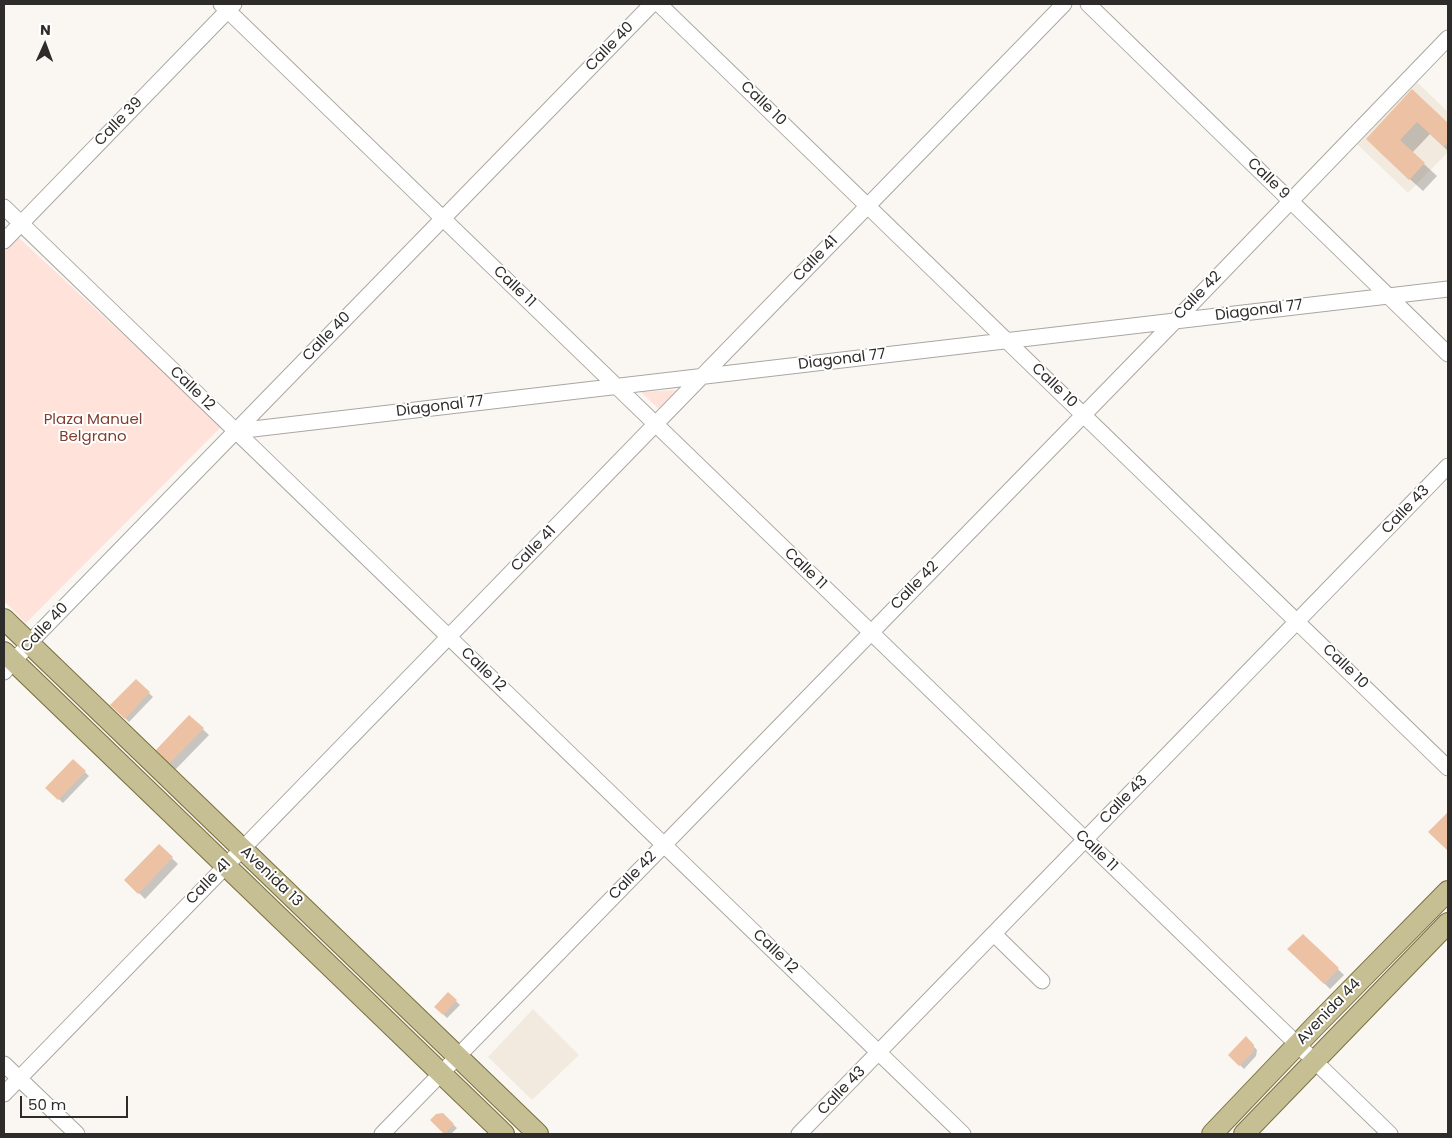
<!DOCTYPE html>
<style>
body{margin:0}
#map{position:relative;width:1452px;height:1138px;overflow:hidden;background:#faf7f2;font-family:Poppins,sans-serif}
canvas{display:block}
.frame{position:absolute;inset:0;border:5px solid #2d2c2a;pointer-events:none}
.north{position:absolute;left:20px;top:20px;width:50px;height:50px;-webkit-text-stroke:4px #fff;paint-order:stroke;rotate:2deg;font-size:14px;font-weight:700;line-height:20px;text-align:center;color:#2d2c2a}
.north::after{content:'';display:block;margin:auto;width:18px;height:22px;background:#2d2c2a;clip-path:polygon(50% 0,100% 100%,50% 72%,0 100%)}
.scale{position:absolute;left:20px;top:1096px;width:108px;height:22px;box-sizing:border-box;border:2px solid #2d2c2a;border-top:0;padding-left:6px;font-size:15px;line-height:18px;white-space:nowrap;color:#2d2c2a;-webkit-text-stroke:4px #fff;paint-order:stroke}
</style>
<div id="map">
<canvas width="1452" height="1138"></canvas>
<div class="frame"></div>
<div class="north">N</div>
<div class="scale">50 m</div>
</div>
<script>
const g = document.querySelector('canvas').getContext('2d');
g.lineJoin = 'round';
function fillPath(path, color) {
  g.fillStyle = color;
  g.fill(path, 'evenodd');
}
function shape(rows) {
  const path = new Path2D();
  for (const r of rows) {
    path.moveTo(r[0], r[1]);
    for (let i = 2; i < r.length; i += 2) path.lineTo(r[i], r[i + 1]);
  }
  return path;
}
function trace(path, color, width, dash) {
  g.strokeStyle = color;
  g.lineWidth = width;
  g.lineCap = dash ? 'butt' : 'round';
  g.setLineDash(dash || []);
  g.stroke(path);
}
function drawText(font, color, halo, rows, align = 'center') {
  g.font = font + ' Poppins,sans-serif';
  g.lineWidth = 4;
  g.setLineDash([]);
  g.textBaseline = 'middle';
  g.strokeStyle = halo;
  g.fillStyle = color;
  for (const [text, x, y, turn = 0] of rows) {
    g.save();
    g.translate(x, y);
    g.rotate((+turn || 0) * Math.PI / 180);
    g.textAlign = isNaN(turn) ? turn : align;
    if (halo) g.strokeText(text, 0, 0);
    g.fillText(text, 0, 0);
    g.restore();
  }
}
fillPath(shape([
 [1417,82,1448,112,1448,152,1408,193,1357,144],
 [533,1009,579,1055,532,1100,488,1057]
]), '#f2eadf');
fillPath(shape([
 [18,237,222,426,26,623,4,601,4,252],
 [677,390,659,409,641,392]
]), '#ffe2da');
fillPath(shape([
 [1412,91,1448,125,1448,151,1430,134,1412,153,1437,176,1423,191,1380,152],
 [136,681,153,697,129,722,112,705],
 [189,716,209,735,175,770,156,752],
 [73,761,89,776,63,803,47,788],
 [159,846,178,864,145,899,126,880],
 [1303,935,1344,975,1330,989,1289,949],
 [448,993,460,1005,447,1018,436,1007],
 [1246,1038,1257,1050,1256,1056,1244,1069,1230,1055],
 [442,1115,457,1128,451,1134,446,1134,432,1120]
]), '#0003');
fillPath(shape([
 [1412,89,1448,123,1448,143,1444,147,1417,122,1400,140,1425,163,1409,180,1366,139],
 [136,679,150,692,125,719,110,705],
 [189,715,204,728,168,765,154,752],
 [73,759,86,771,58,800,45,788],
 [1447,813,1448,814,1448,851,1428,832],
 [159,844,173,857,138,894,124,880],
 [1303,934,1339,968,1324,984,1287,949],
 [448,992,457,1000,443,1015,434,1007],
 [1246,1036,1254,1045,1253,1052,1239,1066,1228,1055],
 [443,1113,454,1124,444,1134,430,1120,436,1114]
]), '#edc2a4');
const minor = shape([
 [221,4,1390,1134],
 [659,4,1448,768],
 [1088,4,1448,354],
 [4,207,963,1134],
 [4,241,234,4],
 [236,431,1448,289],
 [4,672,38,634,652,4],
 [994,934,1042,981],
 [4,1064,77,1134],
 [4,1094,1064,4],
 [382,1134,1175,321,1448,38],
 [799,1134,1448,466]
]);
const major = shape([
 [4,619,538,1134],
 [4,652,504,1134],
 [1212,1134,1315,1026,1448,891],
 [1244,1134,1448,923]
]);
trace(minor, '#aaa7a3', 17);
trace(major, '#797040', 22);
trace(minor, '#fff', 15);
trace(major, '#c7bf94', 20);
drawText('15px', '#2d2c2a', '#fff', [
 ["Calle 40",610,47,-46],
 ["Calle 10",763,104,44],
 ["Calle 39",119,122,-46],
 ["Calle 9",1268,179,44],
 ["Calle 41",816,259,-46],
 ["Calle 11",514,287,44],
 ["Calle 42",1198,296,-46],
 ["Diagonal 77",1259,311,-7],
 ["Calle 40",327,337,-46],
 ["Diagonal 77",842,360,-7],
 ["Calle 10",1054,386,44],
 ["Calle 12",192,389,44],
 ["Diagonal 77",440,407,-7],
 ["Calle 43",1406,510,-46],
 ["Calle 41",534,549,-46],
 ["Calle 11",805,569,44],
 ["Calle 42",915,586,-46],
 ["Calle 40",45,628,-47],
 ["Calle 10",1345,667,44],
 ["Calle 12",483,670,44],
 ["Calle 43",1124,800,-46],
 ["Calle 11",1096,851,44],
 ["Calle 42",633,876,-46],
 ["Avenida 13",271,877,44],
 ["Calle 41",209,882,-46],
 ["Calle 12",775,952,44],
 ["Avenida 44",1329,1012,-46],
 ["Calle 43",842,1091,-46]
]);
drawText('15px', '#7f3e2e', '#fff', [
 ["Plaza Manuel",93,420],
 ["Belgrano",93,437]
]);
</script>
